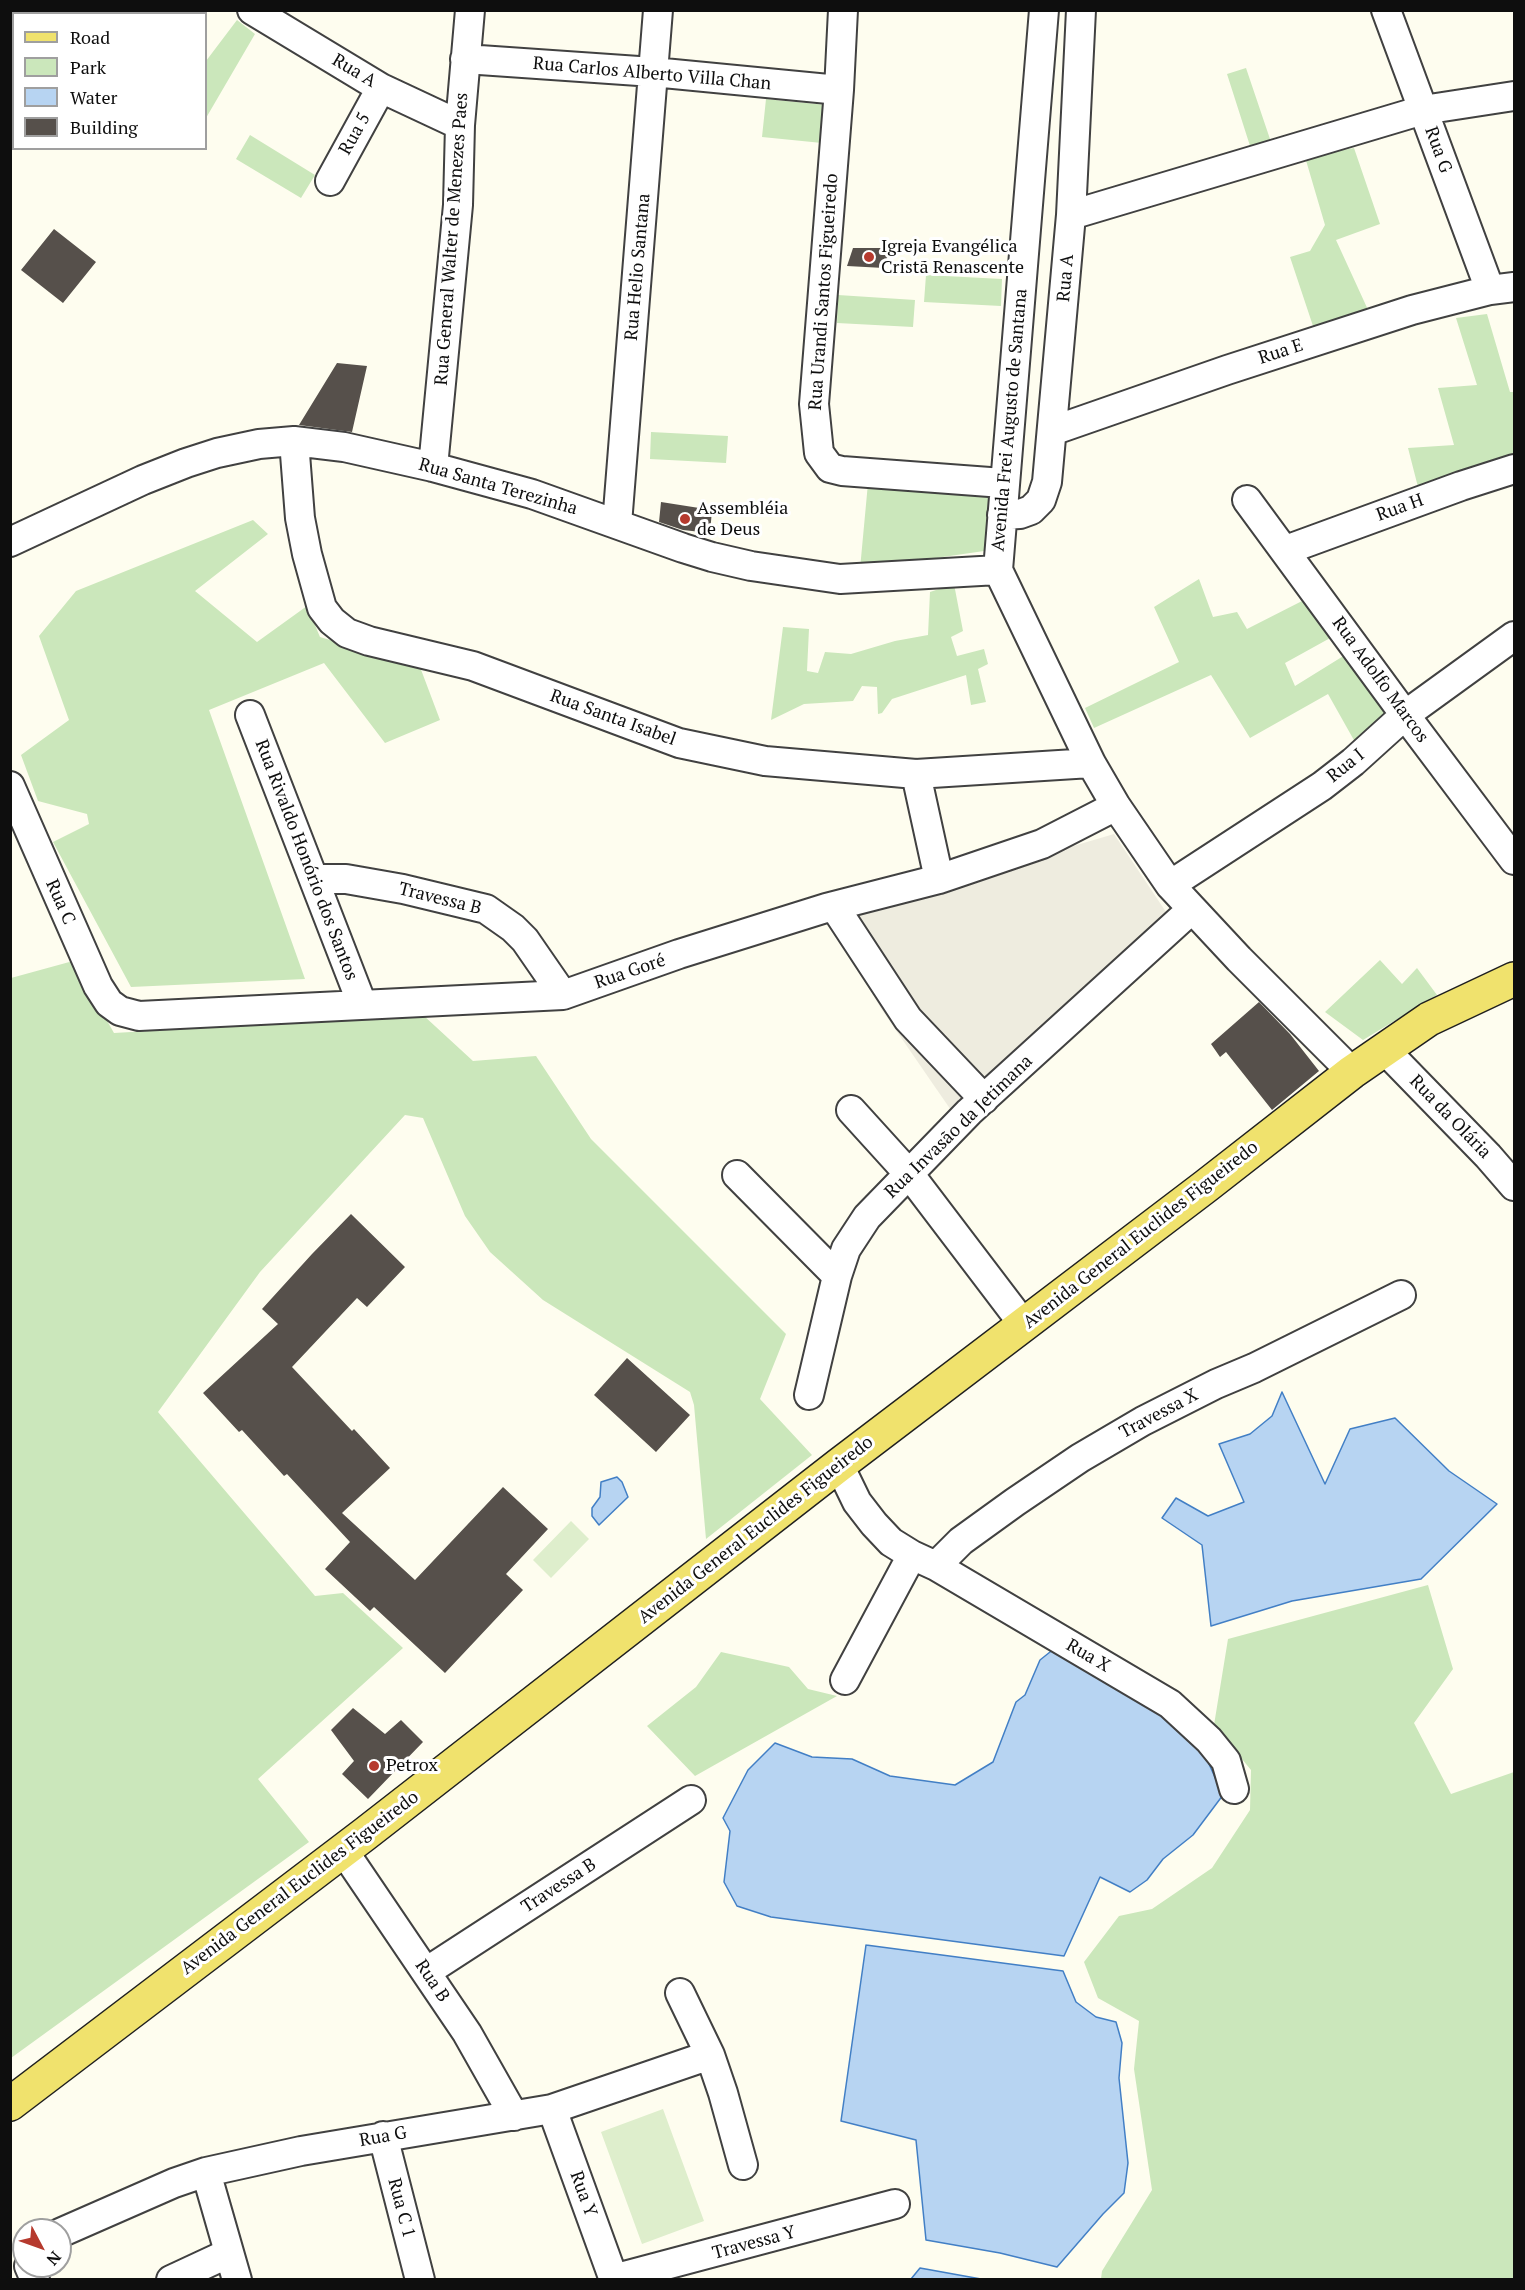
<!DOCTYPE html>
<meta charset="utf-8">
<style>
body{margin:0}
#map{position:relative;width:1525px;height:2290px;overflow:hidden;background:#fefdef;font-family:"PT Serif",serif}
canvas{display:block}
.frame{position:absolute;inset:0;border:12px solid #0e0e0e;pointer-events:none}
.legend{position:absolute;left:12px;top:12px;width:195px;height:138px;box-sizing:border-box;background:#fff;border:2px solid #9f9f9f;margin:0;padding:8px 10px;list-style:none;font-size:18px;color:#0e0e0e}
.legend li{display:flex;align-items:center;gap:12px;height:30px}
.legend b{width:30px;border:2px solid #9f9f9f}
.north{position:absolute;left:12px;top:2218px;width:60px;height:60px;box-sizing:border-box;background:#fff;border:2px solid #9f9f9f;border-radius:50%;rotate:131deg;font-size:16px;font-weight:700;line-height:24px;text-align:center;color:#0e0e0e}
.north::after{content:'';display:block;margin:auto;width:21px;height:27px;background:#b63a2e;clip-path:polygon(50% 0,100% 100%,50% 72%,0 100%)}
</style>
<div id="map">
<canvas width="1525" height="2290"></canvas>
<div class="frame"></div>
<ul class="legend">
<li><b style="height:8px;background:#f0e26d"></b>Road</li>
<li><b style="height:16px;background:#cbe7bb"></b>Park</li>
<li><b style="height:16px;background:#b7d4f2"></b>Water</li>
<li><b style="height:16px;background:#56504b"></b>Building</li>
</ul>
<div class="north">N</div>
</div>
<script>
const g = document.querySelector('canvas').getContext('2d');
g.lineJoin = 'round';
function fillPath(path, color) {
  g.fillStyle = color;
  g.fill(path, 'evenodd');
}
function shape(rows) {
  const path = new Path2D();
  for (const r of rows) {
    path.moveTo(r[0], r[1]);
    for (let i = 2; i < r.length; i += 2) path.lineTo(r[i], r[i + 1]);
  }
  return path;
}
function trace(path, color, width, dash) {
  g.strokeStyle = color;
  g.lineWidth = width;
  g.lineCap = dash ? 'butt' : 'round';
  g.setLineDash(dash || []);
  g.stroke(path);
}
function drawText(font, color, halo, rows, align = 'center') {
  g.font = font + ' "PT Serif",serif';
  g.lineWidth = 6;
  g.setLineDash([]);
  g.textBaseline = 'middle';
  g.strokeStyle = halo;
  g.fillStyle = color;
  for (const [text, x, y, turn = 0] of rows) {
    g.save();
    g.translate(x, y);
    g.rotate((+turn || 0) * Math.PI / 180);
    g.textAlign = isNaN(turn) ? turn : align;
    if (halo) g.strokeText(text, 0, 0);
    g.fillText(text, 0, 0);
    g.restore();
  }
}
fillPath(shape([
 [237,20,255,34,206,118,206,61],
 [1246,68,1271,142,1251,149,1227,74],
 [766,99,826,105,822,143,762,137],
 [250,135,315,175,301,198,236,159],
 [1354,148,1380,224,1336,240,1369,312,1315,332,1290,257,1310,251,1325,225,1305,157],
 [926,275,1002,279,1001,306,924,302],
 [838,295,915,300,913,327,837,323],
 [1487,314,1510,392,1514,392,1514,455,1418,487,1408,448,1454,445,1438,388,1477,385,1456,318],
 [651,432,728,436,726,463,650,459],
 [868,483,993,494,984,551,860,569],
 [253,520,268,534,195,591,257,642,307,606,320,637,420,667,440,720,385,743,324,663,209,710,305,979,131,987,53,842,89,824,87,814,38,801,21,755,69,720,39,636,76,591],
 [1199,579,1213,617,1237,612,1247,629,1304,600,1332,637,1285,663,1295,686,1345,655,1388,712,1355,742,1328,694,1250,738,1211,675,1094,728,1085,708,1179,662,1154,607],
 [954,584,963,631,951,637,957,656,984,649,988,664,978,669,986,702,971,705,966,675,892,699,882,713,878,714,877,687,862,686,853,701,804,704,771,720,783,627,809,629,807,671,818,673,825,652,851,654,895,641,928,635,930,592],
 [1380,960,1402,984,1417,968,1437,995,1363,1040,1325,1012],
 [73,961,114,1033,423,1015,473,1061,536,1056,591,1139,786,1334,760,1399,812,1455,706,1539,694,1405,690,1392,543,1300,490,1252,465,1216,423,1118,405,1115,260,1272,158,1412,315,1596,343,1593,403,1648,258,1779,309,1842,11,2058,11,978],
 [1428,1585,1453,1669,1414,1723,1451,1794,1514,1772,1514,2279,1101,2279,1102,2271,1152,2190,1134,2069,1139,2021,1098,1998,1084,1962,1119,1916,1152,1909,1212,1868,1250,1810,1251,1770,1214,1725,1228,1639],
 [721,1652,789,1667,808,1689,837,1696,695,1776,647,1726,696,1687]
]), '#cbe7bb');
fillPath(shape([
 [571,1521,589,1539,551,1578,533,1560],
 [663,2109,704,2221,642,2244,601,2132]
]), '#deeecc');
fillPath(shape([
 [1114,834,1168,915,955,1116,882,1010,827,919]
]), '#eeecdf');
const water = shape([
 [1282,1392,1325,1484,1350,1429,1395,1418,1449,1471,1497,1504,1421,1579,1292,1601,1211,1626,1202,1545,1162,1518,1176,1498,1208,1516,1244,1502,1219,1444,1250,1434,1272,1416,1282,1392],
 [617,1477,622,1482,628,1497,599,1525,592,1516,592,1508,600,1497,601,1482,617,1477],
 [1055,1648,1133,1695,1200,1744,1223,1795,1193,1835,1163,1859,1147,1880,1130,1892,1100,1877,1064,1956,771,1917,737,1906,724,1882,730,1831,723,1818,748,1770,775,1743,812,1757,852,1759,890,1776,955,1785,993,1762,1016,1702,1025,1695,1040,1660,1055,1648],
 [866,1945,1063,1971,1076,2002,1096,2017,1116,2022,1122,2043,1119,2078,1128,2163,1124,2193,1103,2214,1057,2267,1000,2253,926,2240,916,2140,841,2121,866,1945],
 [920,2268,981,2279,911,2279,920,2268]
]);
fillPath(water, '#b7d4f2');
trace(water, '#427fc5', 1.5);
fillPath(shape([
 [54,229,96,262,63,303,21,270],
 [853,248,891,248,884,268,847,266],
 [337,363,367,366,352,432,299,425],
 [661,502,712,510,710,533,683,530,659,522],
 [1259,1002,1290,1034,1319,1071,1272,1110,1226,1052,1220,1057,1211,1044],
 [351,1214,405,1267,367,1307,357,1298,292,1367,352,1431,354,1429,390,1468,342,1513,415,1580,503,1487,548,1529,506,1574,523,1590,445,1673,374,1607,370,1611,325,1569,350,1542,287,1474,284,1476,242,1430,239,1432,203,1393,278,1324,262,1309,312,1254],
 [627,1358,690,1415,656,1452,594,1395],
 [353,1708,385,1734,401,1720,423,1742,368,1799,342,1774,354,1761,331,1730]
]), '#56504b');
const minor = shape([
 [252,10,381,88,460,125],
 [843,10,839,90,814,404,819,453,830,468,842,471,1003,483],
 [1044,10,998,570,1091,763,1116,806,1170,885,1239,959,1352,1072],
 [1386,10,1490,290],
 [465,59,653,72,839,90],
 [330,181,381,88],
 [1071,215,1423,110,1514,96],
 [1052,431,1227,370,1412,310,1490,290,1514,287],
 [294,441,300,518,307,554,322,608,332,621,347,633,369,641,473,666,679,743,765,761,916,774,1091,763],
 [433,467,458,205,460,125,470,10],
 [1247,500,1405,715,1514,860],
 [1002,515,1020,514,1031,510,1041,500,1047,482,1071,215,1081,10],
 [617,524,658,10],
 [10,542,143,480,186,463,217,453,259,444,294,441,344,447,433,467,532,494,683,548,712,557,751,566,840,579,998,570],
 [1286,550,1461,486,1514,469],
 [250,715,362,1004],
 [916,774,939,879],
 [10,786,98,986,109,1003,120,1011,139,1016,563,995,679,954,826,908,939,879,1042,844,1116,806],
 [315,879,346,879,403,889,486,909,513,928,525,940,563,995],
 [1170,885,1322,786,1353,762,1405,715,1514,636],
 [834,906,908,1019,984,1099],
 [1384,1049,1488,1156,1514,1186],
 [851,1110,910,1175,1024,1325],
 [737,1175,837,1276],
 [809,1395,837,1276,846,1249,867,1217,969,1112,1191,910],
 [839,1465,857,1502,874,1524,891,1542,912,1555,936,1566,1170,1704,1209,1740,1226,1761,1234,1789],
 [936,1566,961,1541,1015,1502,1080,1458,1143,1421,1216,1384,1254,1368,1401,1295],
 [845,1680,912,1555],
 [343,1850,467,2033,514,2116],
 [426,1972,691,1800],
 [680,1993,710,2055,723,2093,743,2165],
 [552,2109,614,2280],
 [383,2136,420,2280],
 [206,2172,237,2280],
 [60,2233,174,2183,206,2172,301,2151,552,2109,710,2055],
 [29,2266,35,2280],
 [613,2279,895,2204],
 [171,2280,229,2253]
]);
const major = shape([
 [10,2104,365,1834,839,1465,1206,1186,1352,1072,1429,1019,1514,979]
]);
trace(minor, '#414141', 32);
trace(major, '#1f1f1f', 36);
trace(minor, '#fff', 28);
trace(major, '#f0e26d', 33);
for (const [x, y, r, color] of [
 [869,257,6,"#b63a2e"],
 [685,519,6,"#b63a2e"],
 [374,1766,6,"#b63a2e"]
]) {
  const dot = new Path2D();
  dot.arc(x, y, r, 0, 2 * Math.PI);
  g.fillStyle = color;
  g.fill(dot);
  trace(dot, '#fff', 2);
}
drawText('18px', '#0e0e0e', '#fff', [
 ["Rua A",354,71,31],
 ["Rua Carlos Alberto Villa Chan",652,74,5],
 ["Rua 5",355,134,-61],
 ["Rua G",1438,150,70],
 ["Rua General Walter de Menezes Paes",452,239,-86],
 ["Rua Helio Santana",638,267,-85],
 ["Rua A",1066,278,-85],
 ["Rua Urandi Santos Figueiredo",824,292,-86],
 ["Rua E",1281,352,-18],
 ["Avenida Frei Augusto de Santana",1010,420,-85],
 ["Rua Santa Terezinha",498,487,16],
 ["Rua H",1400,508,-20],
 ["Rua Adolfo Marcos",1380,680,54],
 ["Rua Santa Isabel",613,718,20],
 ["Rua I",1346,766,-39],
 ["Rua Rivaldo Honório dos Santos",306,860,69],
 ["Travessa B",440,899,14],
 ["Rua C",60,902,66],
 ["Rua Goré",630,972,-19],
 ["Rua da Olária",1450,1117,46],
 ["Rua Invasão da Jetimana",959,1127,-44],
 ["Avenida General Euclides Figueiredo",1141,1235,-38],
 ["Travessa X",1159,1414,-28],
 ["Avenida General Euclides Figueiredo",756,1530,-38],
 ["Rua X",1088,1656,30],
 ["Avenida General Euclides Figueiredo",300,1883,-37],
 ["Travessa B",559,1886,-33],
 ["Rua B",432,1981,56],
 ["Rua G",383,2137,-10],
 ["Rua Y",583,2194,70],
 ["Rua C 1",401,2208,75],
 ["Travessa Y",754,2243,-15]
]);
drawText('18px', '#0e0e0e', '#fff', [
 ["Igreja Evangélica",881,247],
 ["Cristã Renascente",881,268],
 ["Assembléia",697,509],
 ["de Deus",697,530],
 ["Petrox",386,1766]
], 'left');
</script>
